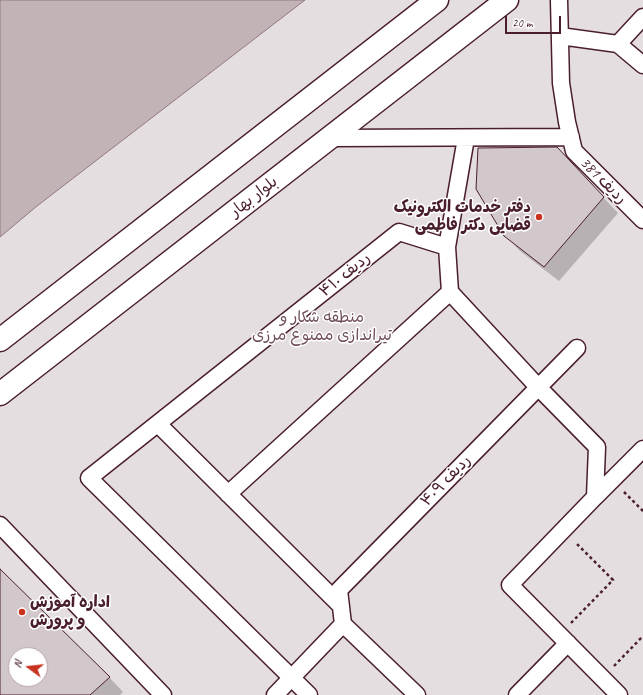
<!DOCTYPE html>
<meta charset="utf-8">
<style>
body{margin:0}
#map{position:relative;width:643px;height:695px;overflow:hidden;background:#fff;font-family:Caveat,sans-serif}
canvas{display:block}
.north{position:absolute;left:8px;top:647px;width:40px;height:40px;box-sizing:border-box;background:#fff;border:1px solid #b7a5aa;border-radius:50%;rotate:285deg;font-size:11px;font-weight:700;line-height:16px;text-align:center;color:#4a1f2b}
.north::after{content:'';display:block;margin:auto;width:14px;height:18px;background:#c8321e;clip-path:polygon(50% 0,100% 100%,50% 72%,0 100%)}
.scale{position:absolute;left:505px;top:16px;width:56px;height:18px;box-sizing:border-box;border:2px solid #4a1f2b;border-top:0;padding-left:5px;font-size:12px;line-height:14px;white-space:nowrap;color:#4a1f2b;-webkit-text-stroke:3px #fff;paint-order:stroke}
</style>
<div id="map">
<canvas width="643" height="695"></canvas>
<div class="north">N</div>
<div class="scale">20 m</div>
</div>
<script>
const g = document.querySelector('canvas').getContext('2d');
g.lineJoin = 'round';
function fillPath(path, color) {
  g.fillStyle = color;
  g.fill(path, 'evenodd');
}
function shape(rows) {
  const path = new Path2D();
  for (const r of rows) {
    path.moveTo(r[0], r[1]);
    for (let i = 2; i < r.length; i += 2) path.lineTo(r[i], r[i + 1]);
  }
  return path;
}
function trace(path, color, width, dash) {
  g.strokeStyle = color;
  g.lineWidth = width;
  g.lineCap = dash ? 'butt' : 'round';
  g.setLineDash(dash || []);
  g.stroke(path);
}
function drawText(font, color, halo, rows, align = 'center') {
  g.font = font + ' Caveat,"Playpen Sans Arabic",sans-serif';
  g.lineWidth = 3;
  g.setLineDash([]);
  g.textBaseline = 'middle';
  g.strokeStyle = halo;
  g.fillStyle = color;
  for (const [text, x, y, turn = 0] of rows) {
    g.save();
    g.translate(x, y);
    g.rotate((+turn || 0) * Math.PI / 180);
    g.textAlign = isNaN(turn) ? turn : align;
    if (halo) g.strokeText(text, 0, 0);
    g.fillText(text, 0, 0);
    g.restore();
  }
}
fillPath(shape([
 [0,0,643,0,643,695,0,695],
 [16,655,40,655,40,679,16,679]
]), '#e5dee0');
const water = shape([
 [0,0,305,0,37,206,0,237,0,0]
]);
fillPath(water, '#c1b3b6');
trace(water, '#91787e', 1);
fillPath(shape([
 [571,163,618,213,559,281,520,251,505,235],
 [0,570,109,677,123,692,120,695,0,695],
 [16,655,40,655,40,679,16,679]
]), '#0003');
const building = shape([
 [557,147,604,197,544,267,504,236,476,189,478,148,557,147],
 [0,569,110,677,90,695,0,695,0,569],
 [16,655,40,655,40,679,16,679,16,655]
]);
fillPath(building, '#d2c7cb');
trace(building, '#4a1f2b', 1);
const street = shape([
 [559,0,561,83,567,122,574,151,643,220],
 [560,36,618,44],
 [618,44,643,17],
 [618,44,643,65],
 [329,138,571,137],
 [466,138,447,247,450,292,538,387,597,447,595,497,510,585,619,695],
 [158,424,341,606],
 [228,494,450,292],
 [595,497,643,449],
 [0,525,163,695],
 [343,624,339,590,577,348],
 [343,624,417,695],
 [275,695,343,624],
 [309,695,89,478,399,232,447,247],
 [517,695,568,643]
]);
const primary = shape([
 [0,340,437,0],
 [0,394,507,0]
]);
trace(street, '#4a1f2b', 19);
trace(primary, '#4a1f2b', 25);
trace(shape([
 [624,492,643,511],
 [571,623,613,580,575,542],
 [614,666,643,636]
]), '#4a1f2b', 2.5, [3, 3]);
trace(street, '#fff', 16);
trace(primary, '#fff', 22);
for (const [x, y, r, color] of [
 [539,217,4,"#c8321e"],
 [22,612,4,"#c8321e"]
]) {
  const dot = new Path2D();
  dot.arc(x, y, r, 0, 2 * Math.PI);
  g.fillStyle = color;
  g.fill(dot);
  trace(dot, '#fff', 1.5);
}
drawText('16px', '#4a1f2b', '#fff', [
 ["ردیف 381",603,181,45],
 ["بلوار بهار",254,197,-38],
 ["ردیف ۴۱۰",345,275,-39],
 ["ردیف ۴۰۹",446,481,-46]
]);
drawText('bold 16px', '#4a1f2b', '#fff', [
 ["دفتر خدمات الکترونیک",531,208],
 ["قضایی دکتر فاطمی",531,226],
 ["اداره آموزش",30,603,"left"],
 ["و پرورش",30,621,"left"]
], 'right');
drawText('16px', '#714f58', '#fff', [
 ["منطقه شکار و",322,318],
 ["تیراندازی ممنوع مرزی",322,336]
]);
</script>
